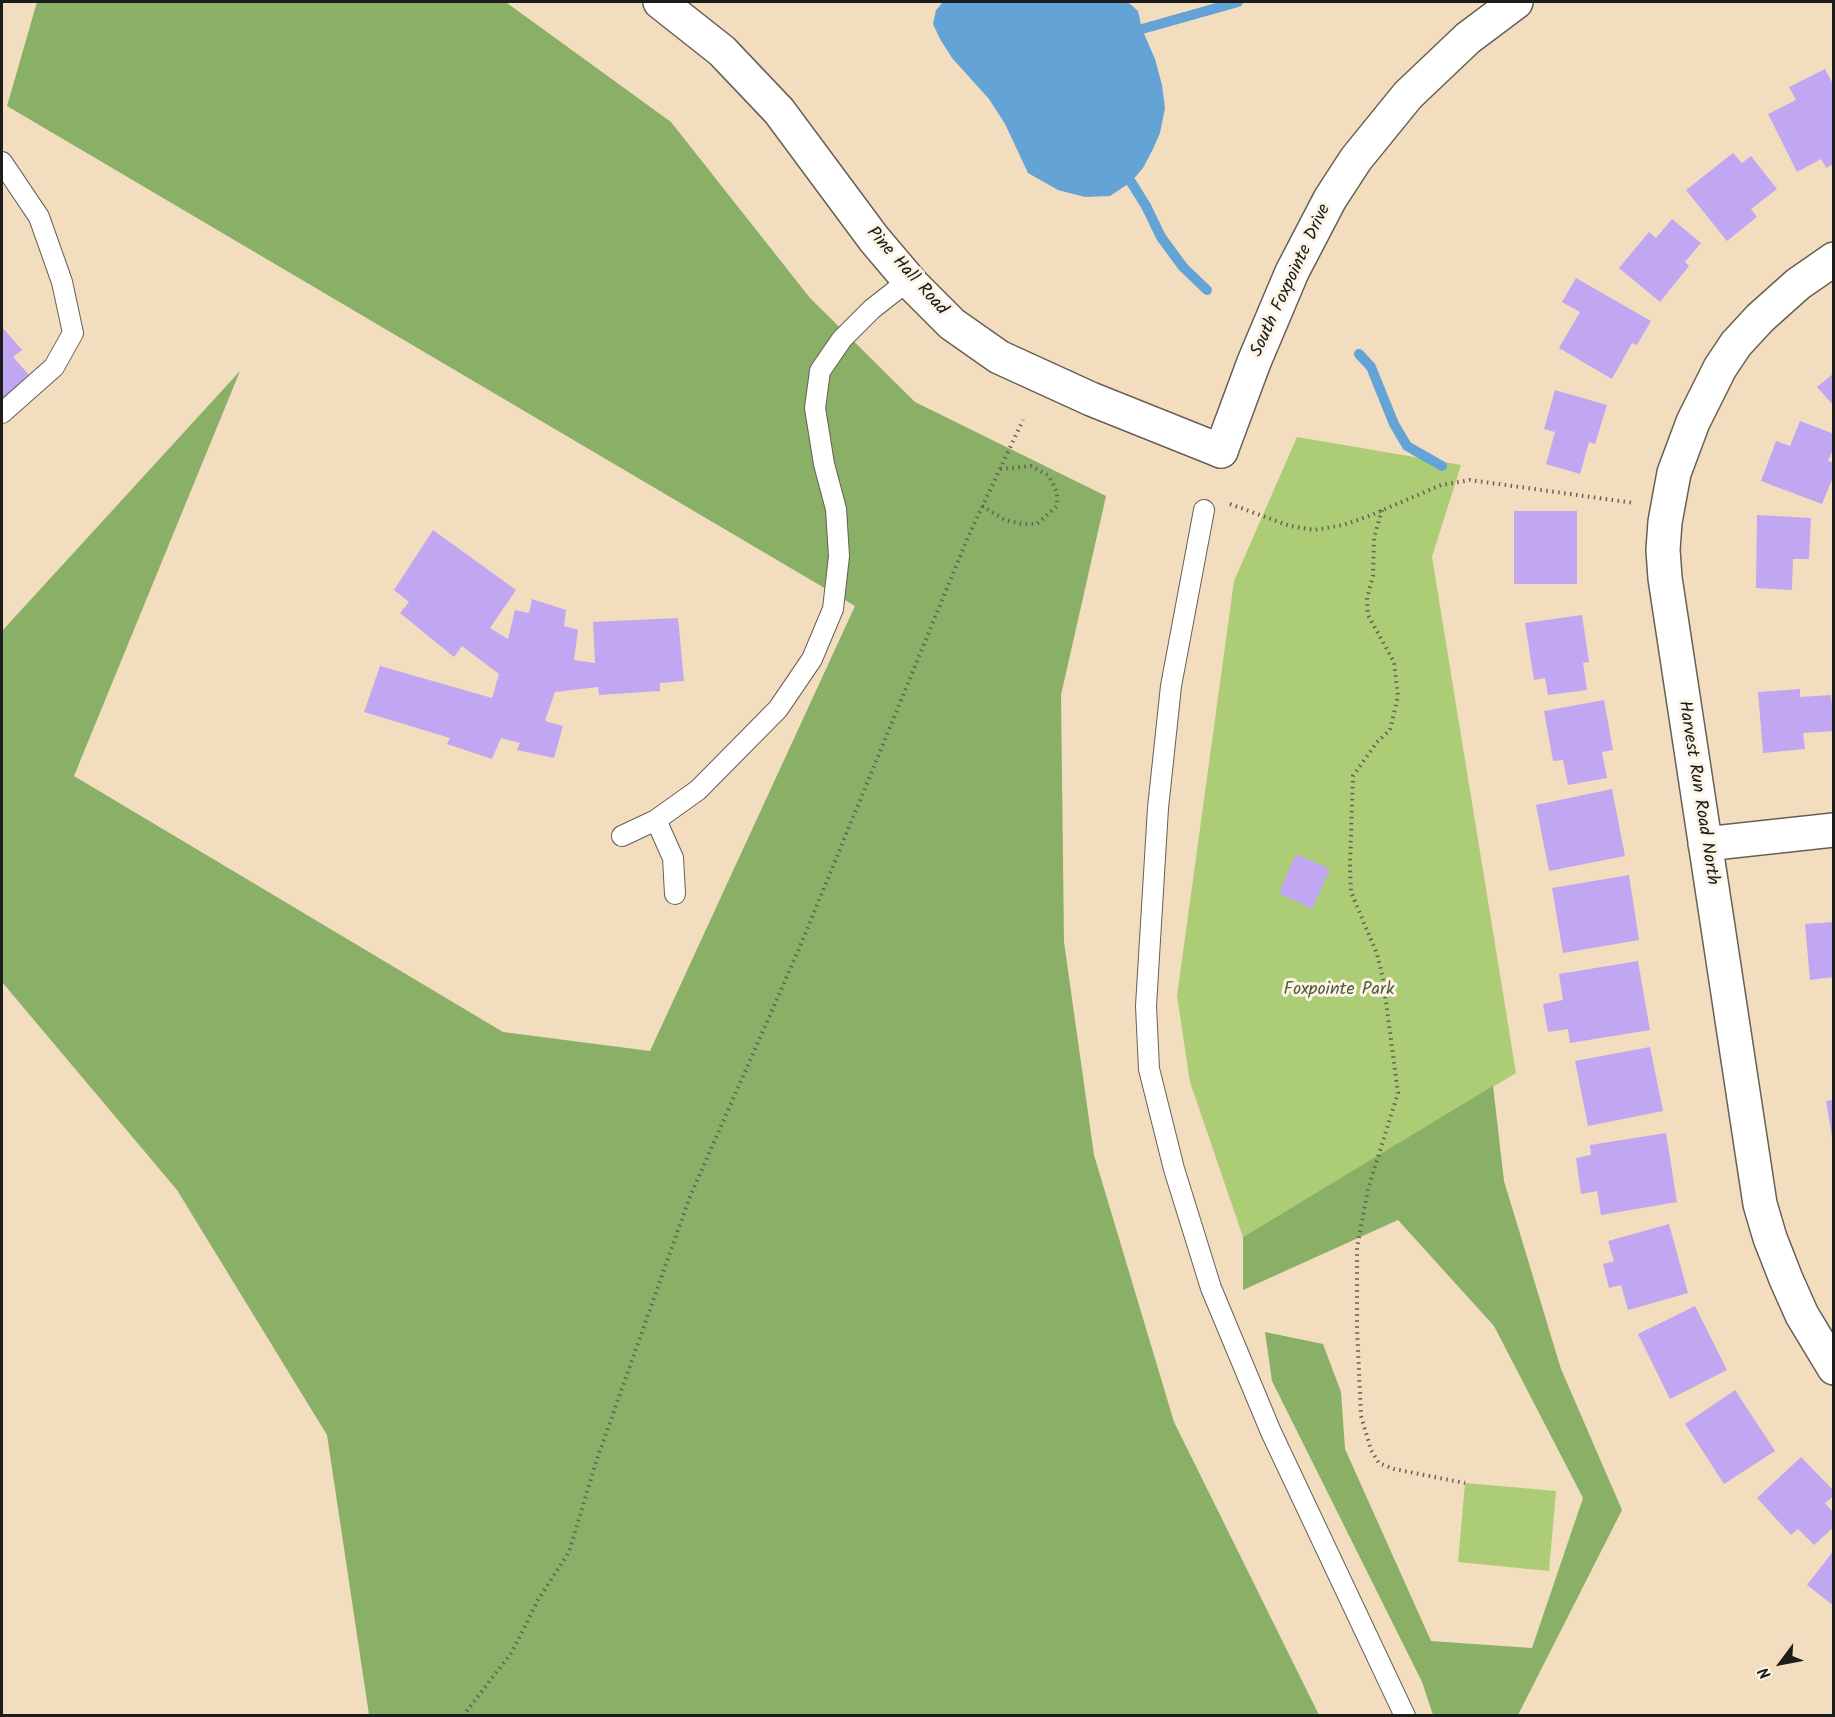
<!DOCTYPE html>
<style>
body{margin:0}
#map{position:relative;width:1835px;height:1717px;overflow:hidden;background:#f3ddbf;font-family:Kalam,sans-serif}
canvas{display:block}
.frame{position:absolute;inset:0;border:3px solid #1c1c1c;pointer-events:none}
.north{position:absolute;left:1751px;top:1633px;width:60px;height:60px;-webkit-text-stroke:4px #fcf5e5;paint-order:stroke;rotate:238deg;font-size:16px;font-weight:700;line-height:24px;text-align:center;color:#1c1c1c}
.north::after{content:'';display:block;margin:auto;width:21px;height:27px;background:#1c1c1c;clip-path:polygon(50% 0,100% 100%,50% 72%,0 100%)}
</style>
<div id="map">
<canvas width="1835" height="1717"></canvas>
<div class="frame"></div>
<div class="north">N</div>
</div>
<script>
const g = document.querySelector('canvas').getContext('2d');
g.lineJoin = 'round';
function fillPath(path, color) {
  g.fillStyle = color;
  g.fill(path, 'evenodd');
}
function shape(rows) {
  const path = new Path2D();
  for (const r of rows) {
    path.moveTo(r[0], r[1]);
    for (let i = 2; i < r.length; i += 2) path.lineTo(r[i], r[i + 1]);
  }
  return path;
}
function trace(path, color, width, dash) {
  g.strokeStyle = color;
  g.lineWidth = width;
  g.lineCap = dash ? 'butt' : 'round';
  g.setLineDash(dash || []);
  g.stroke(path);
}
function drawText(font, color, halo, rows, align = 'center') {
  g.font = font + ' Kalam,sans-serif';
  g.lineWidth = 6;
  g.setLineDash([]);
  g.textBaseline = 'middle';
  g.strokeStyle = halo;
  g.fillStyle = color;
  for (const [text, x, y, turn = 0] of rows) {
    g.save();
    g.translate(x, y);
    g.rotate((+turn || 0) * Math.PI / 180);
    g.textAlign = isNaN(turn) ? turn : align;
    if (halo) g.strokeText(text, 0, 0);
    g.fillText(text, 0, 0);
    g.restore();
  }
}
fillPath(shape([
 [1297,437,1461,465,1432,557,1516,1073,1243,1237,1190,1082,1177,996,1234,581],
 [1465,1483,1556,1491,1549,1571,1458,1562]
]), '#accc75');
fillPath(shape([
 [37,2,502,2,507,3,671,122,810,298,915,402,1106,496,1061,695,1064,942,1094,1155,1174,1422,1319,1715,369,1715,327,1435,177,1190,2,982,2,631,240,371,74,776,503,1032,650,1051,855,606,7,106],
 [1493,1086,1504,1181,1561,1369,1622,1510,1518,1715,1433,1715,1422,1682,1272,1381,1265,1332,1323,1344,1341,1392,1345,1449,1431,1641,1532,1648,1583,1498,1494,1326,1398,1220,1243,1290,1243,1237]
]), '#89b066');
fillPath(shape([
 [943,2,1128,2,1138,11,1142,29,1155,59,1162,85,1165,108,1160,133,1153,149,1143,168,1131,182,1110,196,1085,197,1058,190,1028,173,1005,124,989,99,952,58,940,39,933,24,936,10]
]), '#64a3d6');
trace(shape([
 [1142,29,1238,2],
 [1131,182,1146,206,1161,237,1183,267,1207,290],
 [1359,354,1371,367,1394,424,1407,446,1442,466]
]), '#64a3d6', 10);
fillPath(shape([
 [1825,69,1834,86,1834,164,1826,168,1821,159,1797,172,1768,114,1796,100,1789,87],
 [1733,153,1742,163,1751,156,1777,189,1751,209,1757,217,1727,241,1686,190],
 [1672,219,1701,243,1685,262,1689,266,1660,302,1619,268,1649,232,1656,238],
 [1576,278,1651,321,1637,345,1632,343,1612,379,1559,348,1580,312,1562,302],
 [2,327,22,350,13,357,29,375,2,399],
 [1834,373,1834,406,1817,387],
 [1555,390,1607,405,1595,444,1589,442,1580,474,1546,464,1555,432,1544,429],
 [1800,421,1834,434,1834,447,1828,461,1834,463,1834,475,1822,504,1761,481,1776,441,1790,446],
 [1514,511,1577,511,1577,584,1514,584],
 [1757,515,1811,518,1809,559,1793,559,1792,590,1756,588],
 [433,530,516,590,490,628,508,639,515,610,529,613,532,599,566,610,564,626,578,630,574,660,595,663,593,622,678,618,684,681,660,683,660,691,599,695,598,687,555,692,545,721,563,726,554,758,517,750,520,743,501,738,492,759,447,744,450,738,364,712,380,666,492,698,499,674,462,646,454,657,400,613,409,602,394,590],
 [1582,615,1589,662,1583,663,1587,690,1548,695,1545,678,1534,680,1525,623],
 [1800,689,1800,697,1831,695,1834,731,1803,733,1805,749,1763,753,1758,692],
 [1604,700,1613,750,1602,752,1607,778,1568,785,1563,760,1553,761,1544,711],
 [1612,789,1625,856,1549,871,1536,805],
 [1296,854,1330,869,1312,909,1279,893],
 [1629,875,1639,940,1563,953,1552,888],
 [1834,922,1834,977,1810,980,1805,924],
 [1638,961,1650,1030,1570,1043,1568,1029,1548,1032,1543,1004,1563,1000,1559,974],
 [1650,1047,1663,1111,1588,1126,1575,1061],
 [1834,1100,1834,1137,1832,1137,1826,1101],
 [1666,1133,1677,1202,1601,1215,1597,1191,1581,1194,1576,1158,1591,1155,1590,1145],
 [1669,1224,1688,1293,1628,1310,1621,1285,1609,1288,1603,1264,1614,1261,1608,1241],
 [1695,1306,1727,1370,1670,1399,1638,1334],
 [1735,1390,1775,1451,1724,1484,1685,1424],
 [1801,1457,1834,1491,1834,1496,1825,1503,1834,1513,1834,1527,1814,1545,1798,1529,1791,1535,1757,1498],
 [1834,1550,1834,1606,1807,1585]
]), '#c1a6f2');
const service = shape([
 [2,162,39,217,62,282,73,333,54,367,2,413],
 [1204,510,1171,686,1158,808,1146,1006,1149,1069,1174,1169,1211,1288,1271,1432,1405,1716],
 [656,820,673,858,675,894],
 [622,836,656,820,698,790,778,709,812,659,833,609,839,556,836,509,824,464,815,408,820,371,842,339,872,309,909,280]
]);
const minor = shape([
 [1834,259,1798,284,1760,318,1736,344,1720,368,1693,422,1674,473,1665,522,1663,550,1665,578,1760,1204,1770,1238,1786,1279,1802,1315,1834,1368],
 [1221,451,1254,362,1292,272,1330,199,1356,159,1408,95,1468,38,1516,2],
 [1705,844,1834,830]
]);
const tertiary = shape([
 [660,2,722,51,779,111,874,239,913,285,952,324,999,357,1091,399,1221,451]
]);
trace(service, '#676055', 22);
trace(minor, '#676055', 36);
trace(tertiary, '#676055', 36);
trace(shape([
 [1230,504,1290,526,1314,530,1343,525,1369,516,1441,485,1470,480,1634,503],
 [982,506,1005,520,1022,524,1037,524,1057,506,1057,492,1049,476,1031,466,1000,469],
 [1382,510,1374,538,1373,576,1367,598,1368,615,1394,662,1398,696,1390,730,1377,742,1353,776,1350,866,1351,892,1377,954,1383,979,1398,1093,1368,1189,1357,1248,1357,1328,1361,1416,1371,1450,1379,1463,1394,1469,1465,1483],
 [463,1716,512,1652,538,1600,569,1552,597,1459,689,1199,799,949,968,537,1023,420]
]), '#676055', 4, [1.5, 4.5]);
trace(service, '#fff', 20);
trace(minor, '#fff', 33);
trace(tertiary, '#fff', 33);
drawText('18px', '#1c1c1c', '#fcf5e5', [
 ["Pine Hall Road",906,272,48],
 ["South Foxpointe Drive",1292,281,-65],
 ["Harvest Run Road North",1697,793,81]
]);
drawText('18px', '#4e5a3b', '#fcf5e5', [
 ["Foxpointe Park",1339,991]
]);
</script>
